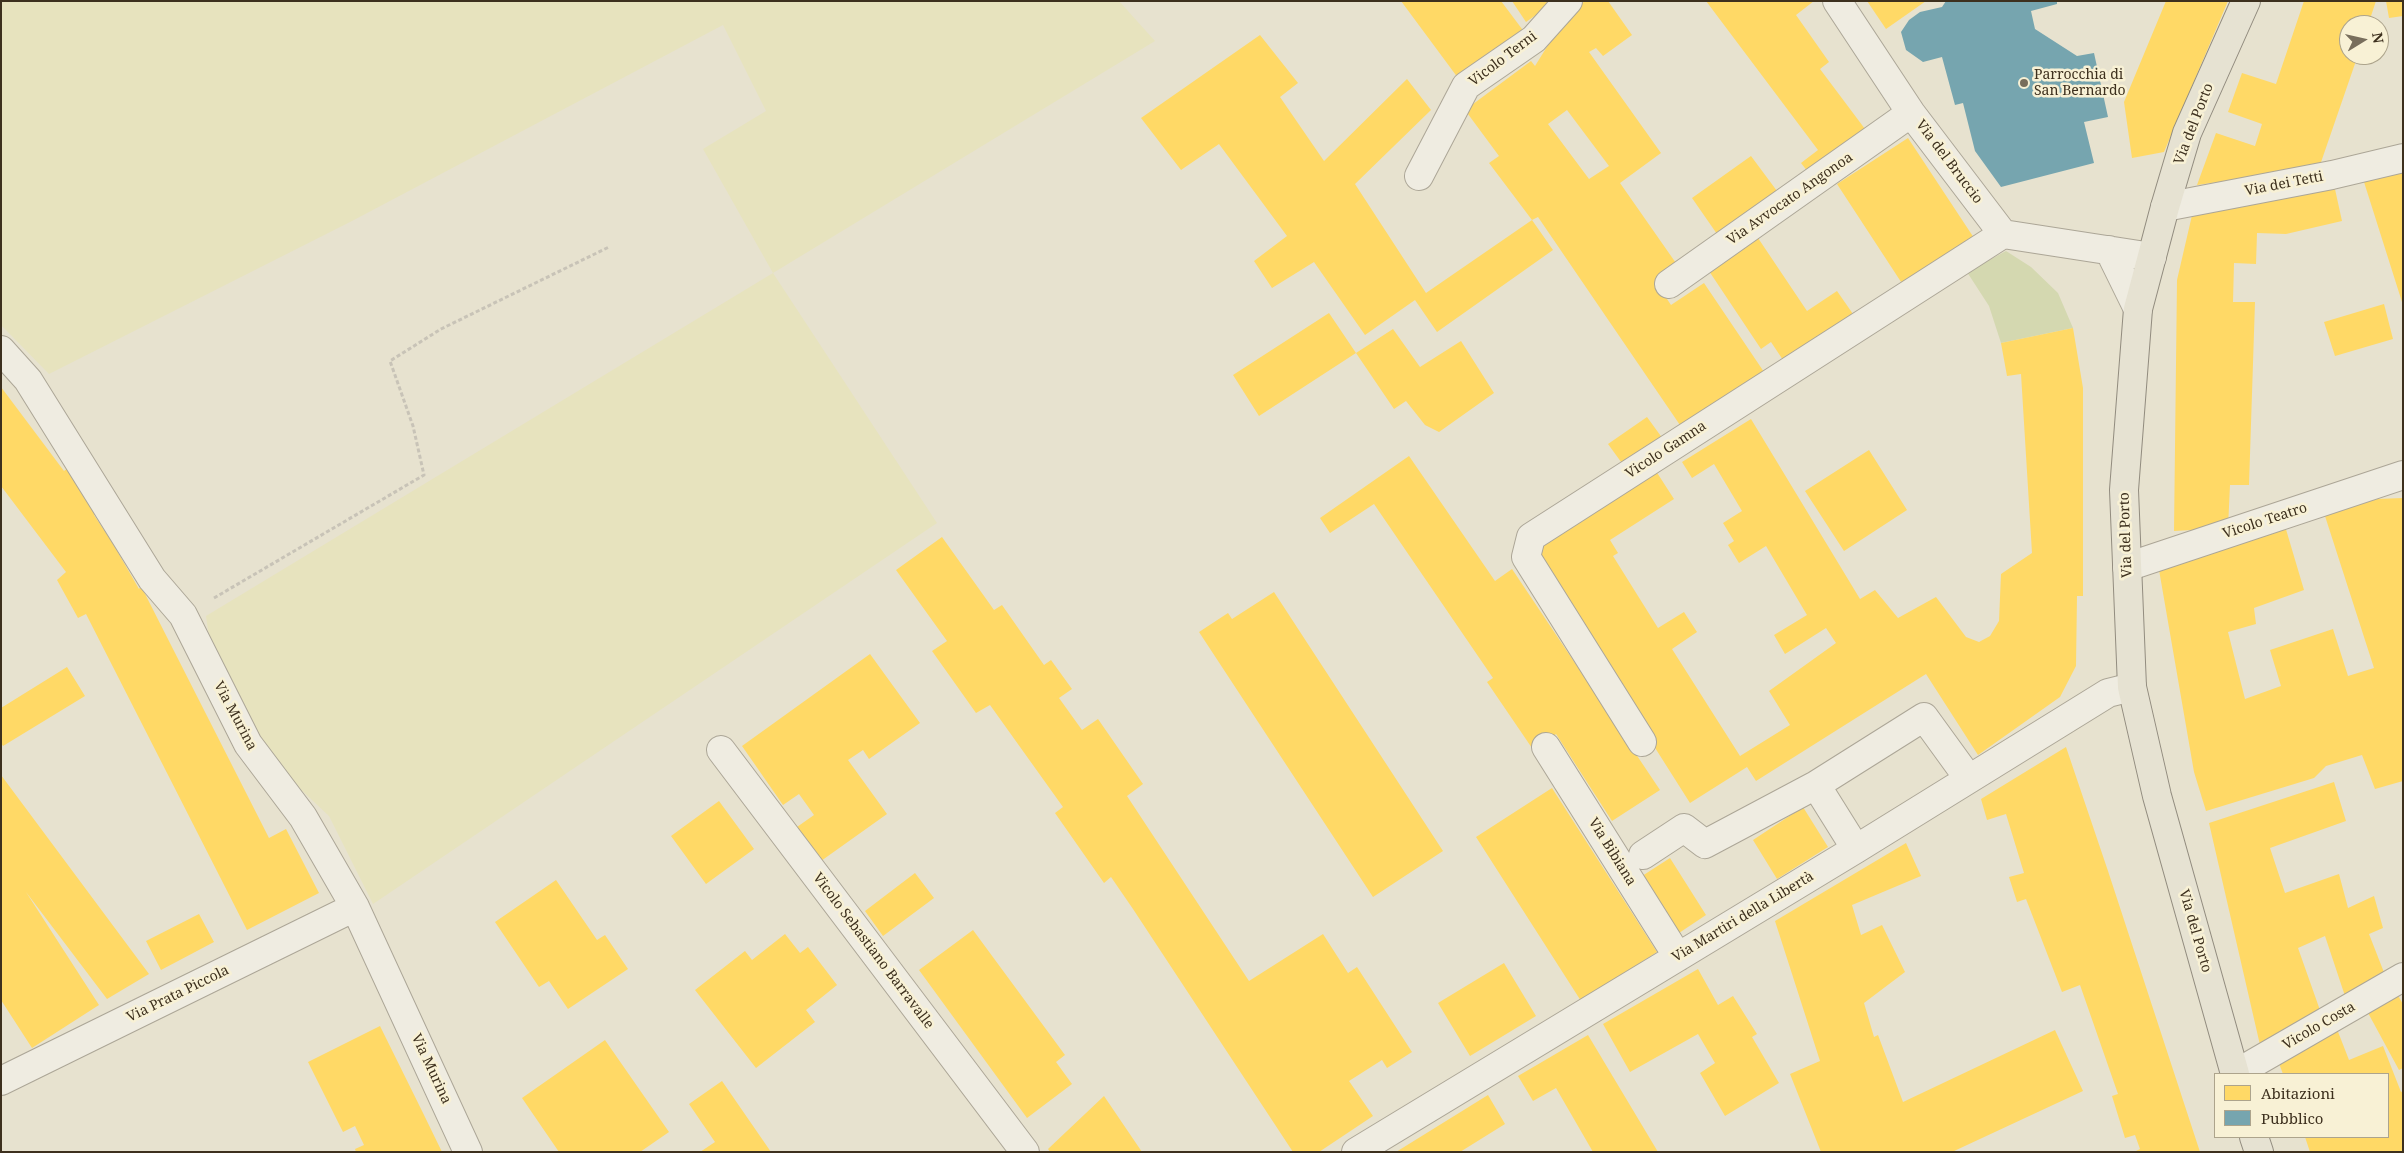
<!DOCTYPE html>
<meta charset="utf-8">
<style>
body{margin:0}
#map{position:relative;width:2404px;height:1153px;overflow:hidden;background:#e7e2cf;font-family:"Noto Serif",serif}
canvas{display:block}
.frame{position:absolute;inset:0;border:2px solid #3d301e;pointer-events:none}
.legend{position:absolute;left:2214px;top:1073px;width:175px;height:65px;box-sizing:border-box;background:#f8f1d5;border:1px solid #ada48c;margin:0;padding:6px 9px;list-style:none;font-size:15px;color:#3d301e}
.legend li{display:flex;align-items:center;gap:10px;height:25px}
.legend b{width:25px;border:1px solid #ada48c}
.north{position:absolute;left:2339px;top:15px;width:50px;height:50px;box-sizing:border-box;background:#f8f1d5;border:1px solid #ada48c;border-radius:50%;rotate:81deg;font-size:14px;font-weight:700;line-height:20px;text-align:center;color:#3d301e}
.north::after{content:'';display:block;margin:auto;width:18px;height:22px;background:#786e5c;clip-path:polygon(50% 0,100% 100%,50% 72%,0 100%)}
</style>
<div id="map">
<canvas width="2404" height="1153"></canvas>
<div class="frame"></div>
<ul class="legend">
<li><b style="height:14px;background:#ffd966"></b>Abitazioni</li>
<li><b style="height:14px;background:#76a5af"></b>Pubblico</li>
</ul>
<div class="north">N</div>
</div>
<script>
const g = document.querySelector('canvas').getContext('2d');
g.lineJoin = 'round';
function fillPath(path, color) {
  g.fillStyle = color;
  g.fill(path, 'evenodd');
}
function shape(rows) {
  const path = new Path2D();
  for (const r of rows) {
    path.moveTo(r[0], r[1]);
    for (let i = 2; i < r.length; i += 2) path.lineTo(r[i], r[i + 1]);
  }
  return path;
}
function trace(path, color, width, dash) {
  g.strokeStyle = color;
  g.lineWidth = width;
  g.lineCap = dash ? 'butt' : 'round';
  g.setLineDash(dash || []);
  g.stroke(path);
}
function drawText(font, color, halo, rows, align = 'center') {
  g.font = font + ' "Noto Serif",serif';
  g.lineWidth = 5;
  g.setLineDash([]);
  g.textBaseline = 'middle';
  g.strokeStyle = halo;
  g.fillStyle = color;
  for (const [text, x, y, turn = 0] of rows) {
    g.save();
    g.translate(x, y);
    g.rotate((+turn || 0) * Math.PI / 180);
    g.textAlign = isNaN(turn) ? turn : align;
    if (halo) g.strokeText(text, 0, 0);
    g.fillText(text, 0, 0);
    g.restore();
  }
}
fillPath(shape([
 [1,1,1119,1,1155,41,773,273,937,523,373,904,329,816,279,769,211,651,206,616,773,273,703,149,766,111,723,25,352,221,49,374,1,325]
]), '#e7e3be');
fillPath(shape([
 [2006,251,2031,267,2058,293,2073,328,2001,343,1989,306,1967,272]
]), '#d4d8b0');
fillPath(shape([
 [1401,1,1501,1,1525,33,1461,82],
 [1512,1,1556,1,1526,22],
 [1585,1,1608,1,1632,35,1603,56,1596,48,1589,52,1661,153,1620,183,1678,266,1655,281,1671,305,1704,283,1764,372,1682,428,1538,217,1532,220,1489,163,1499,156,1465,110,1531,61,1535,66,1568,13],
 [1567,110,1609,166,1589,179,1548,124],
 [1706,1,1814,1,1796,15,1829,62,1820,69,1865,129,1808,172,1801,163,1818,150],
 [1867,1,1926,1,1886,29],
 [2166,1,2228,1,2164,152,2132,158,2124,102],
 [2304,1,2376,1,2368,25,2349,25,2349,55,2358,55,2319,168,2197,185,2216,133,2255,146,2262,124,2228,112,2242,73,2276,84],
 [2386,1,2403,1,2403,16,2389,18],
 [1260,35,1298,83,1280,97,1324,161,1407,79,1431,110,1355,184,1426,293,1532,220,1553,250,1437,332,1415,300,1365,335,1314,262,1272,288,1254,261,1287,236,1219,144,1181,170,1141,118],
 [1908,138,1976,241,1905,288,1837,184],
 [1751,156,1777,191,1717,234,1692,198],
 [2403,169,2403,302,2402,302,2364,182],
 [2333,180,2342,221,2286,234,2257,233,2256,264,2234,263,2233,302,2255,302,2249,485,2230,485,2228,528,2174,531,2177,280,2193,211],
 [1758,238,1807,311,1837,291,1853,314,1783,360,1771,342,1761,349,1709,271],
 [2384,304,2393,339,2335,356,2324,322],
 [1329,313,1356,353,1259,416,1233,375],
 [2073,328,2083,388,2083,596,2077,596,2076,666,2060,697,1978,755,1926,674,1756,781,1747,767,1690,803,1529,549,1654,468,1674,499,1610,540,1618,553,1613,556,1658,628,1684,612,1697,632,1672,649,1740,756,1790,725,1769,691,1836,643,1826,628,1785,654,1774,635,1807,615,1766,546,1739,563,1728,545,1734,541,1723,523,1742,511,1714,464,1692,478,1682,462,1751,419,1860,599,1875,590,1898,618,1936,597,1966,637,1979,642,1990,636,1999,621,2001,574,2032,553,2021,374,2007,376,2001,343],
 [1393,329,1420,367,1461,341,1494,393,1439,432,1425,425,1406,401,1394,409,1356,353],
 [1,387,64,471,69,467,100,512,94,515,112,542,139,589,141,586,269,838,286,829,319,893,247,930,86,614,78,618,57,580,66,572,1,486],
 [1647,417,1663,439,1624,466,1608,444],
 [1869,450,1907,510,1844,551,1805,491],
 [1409,456,1495,581,1512,569,1660,790,1612,821,1556,734,1534,751,1487,682,1493,678,1374,504,1330,533,1320,518],
 [2403,498,2403,781,2375,789,2362,755,2326,766,2314,778,2206,811,2194,772,2158,564,2285,526,2304,590,2254,608,2256,624,2228,632,2245,699,2281,686,2270,650,2333,629,2348,676,2374,668,2325,516,2377,499],
 [942,537,994,610,1002,605,1044,665,1051,660,1072,689,1059,698,1082,730,1098,719,1143,784,1127,796,1249,981,1323,934,1348,973,1357,967,1412,1052,1387,1068,1382,1060,1349,1081,1373,1116,1319,1152,1293,1152,1133,909,1111,877,1104,883,1055,813,1063,807,990,705,976,713,932,651,947,641,896,570],
 [1274,592,1443,851,1373,897,1199,632,1228,613,1232,619],
 [870,654,920,723,869,759,863,750,848,760,887,814,821,861,797,827,814,815,799,794,783,805,742,746],
 [67,667,85,696,3,746,1,743,1,708],
 [2066,747,2108,871,2200,1152,2134,1152,2140,1149,2135,1135,2125,1138,2112,1096,2118,1094,2080,985,2062,992,2026,899,2017,902,2009,877,2024,873,2006,814,1987,820,1981,799],
 [1,775,149,974,107,999,26,892,99,1005,32,1048,1,1000],
 [2334,782,2346,821,2270,848,2285,893,2339,874,2348,908,2374,896,2383,928,2369,934,2385,975,2345,996,2325,936,2298,948,2321,1013,2260,1045,2209,823],
 [1552,788,1657,952,1581,1001,1476,837],
 [719,801,754,849,706,884,671,836],
 [1803,807,1828,847,1777,879,1753,840],
 [1906,843,1921,876,1852,905,1861,935,1882,925,1905,972,1864,1003,1874,1037,1878,1035,1903,1102,2055,1030,2083,1091,1952,1152,1821,1152,1790,1074,1820,1061,1775,921],
 [1670,858,1706,915,1676,935,1639,878],
 [915,873,934,898,883,936,865,911],
 [556,880,597,940,605,935,628,969,568,1009,549,981,539,987,495,922],
 [199,914,214,942,161,970,146,941],
 [973,930,1065,1055,1056,1062,1072,1084,1027,1118,919,970],
 [785,934,800,953,808,947,837,985,806,1010,815,1022,756,1068,695,990,745,951,752,960],
 [1504,963,1536,1016,1470,1056,1438,1003],
 [1698,969,1718,1005,1733,996,1757,1034,1752,1037,1779,1083,1725,1116,1700,1073,1715,1063,1698,1034,1630,1072,1603,1024],
 [2397,994,2403,1004,2403,1068,2399,1070,2367,1011],
 [2335,1024,2349,1060,2383,1046,2401,1092,2403,1091,2403,1152,2310,1152,2305,1137,2388,1137,2388,1074,2283,1074,2277,1058],
 [380,1026,424,1115,442,1152,356,1152,355,1149,364,1145,355,1126,343,1132,308,1062],
 [1588,1035,1658,1152,1593,1152,1556,1088,1533,1101,1518,1076],
 [605,1040,669,1132,640,1152,559,1152,522,1098],
 [722,1081,771,1152,700,1152,715,1142,689,1104],
 [1488,1095,1505,1124,1460,1152,1396,1152],
 [1104,1096,1142,1152,1050,1152,1048,1149]
]), '#ffd966');
fillPath(shape([
 [1946,1,2057,1,2057,4,2031,11,2035,29,2077,56,2094,53,2108,117,2084,122,2094,163,2001,187,1975,151,1963,103,1955,105,1942,57,1923,62,1906,50,1901,32,1909,20,1920,12,1942,7]
]), '#76a5af');
const minor = shape([
 [1837,1,1911,113,2003,234,2152,257],
 [1419,176,1466,86,1534,39,1568,1],
 [2165,207,2332,175,2403,158],
 [2109,250,2138,309],
 [1669,284,1911,113],
 [1,350,28,380,152,579,183,615,248,744,303,817,355,907,468,1152],
 [2127,567,2403,475],
 [1642,742,1526,557,1531,537,2003,234],
 [1546,747,1678,957],
 [721,750,1025,1152],
 [1816,785,1856,849],
 [1643,855,1684,828,1705,844,1816,785,1924,717,1969,779],
 [2235,1074,2403,977],
 [1,1081,355,907],
 [1356,1152,1856,849,2108,693,2132,687]
]);
const major = shape([
 [2235,1074,2157,796,2132,687,2124,490,2138,309,2165,207,2187,133,2246,1],
 [2254,1137,2259,1152]
]);
trace(minor, '#aca697', 30);
trace(major, '#928c7f', 30);
trace(shape([
 [214,598,424,475,413,426,390,361,441,329,609,247]
]), '#c8c3b7', 3, [4, 2.5]);
trace(minor, '#efece1', 28);
trace(major, '#e6e2d2', 28);
for (const [x, y, r, color] of [
 [2024,83,5,"#786e5c"]
]) {
  const dot = new Path2D();
  dot.arc(x, y, r, 0, 2 * Math.PI);
  g.fillStyle = color;
  g.fill(dot);
  trace(dot, '#f8f1d5', 2);
}
drawText('14px', '#3d301e', '#f8f1d5', [
 ["Vicolo Terni",1503,59,-37],
 ["Via del Porto",2194,124,-69],
 ["Via del Bruccio",1949,162,53],
 ["Via dei Tetti",2284,184,-11],
 ["Via Avvocato Angonoa",1790,199,-35],
 ["Vicolo Gamna",1666,450,-33],
 ["Vicolo Teatro",2265,521,-18],
 ["Via del Porto",2126,535,-92],
 ["Via Murina",235,716,62],
 ["Via Bibiana",1612,852,58],
 ["Via Martiri della Libertà",1743,917,-31],
 ["Via del Porto",2195,931,74],
 ["Vicolo Sebastiano Barravalle",873,951,53],
 ["Via Prata Piccola",178,994,-26],
 ["Vicolo Costa",2319,1026,-30],
 ["Via Murina",431,1069,65]
]);
drawText('14px', '#3d301e', '#f8f1d5', [
 ["Parrocchia di",2034,75],
 ["San Bernardo",2034,91]
], 'left');
</script>
